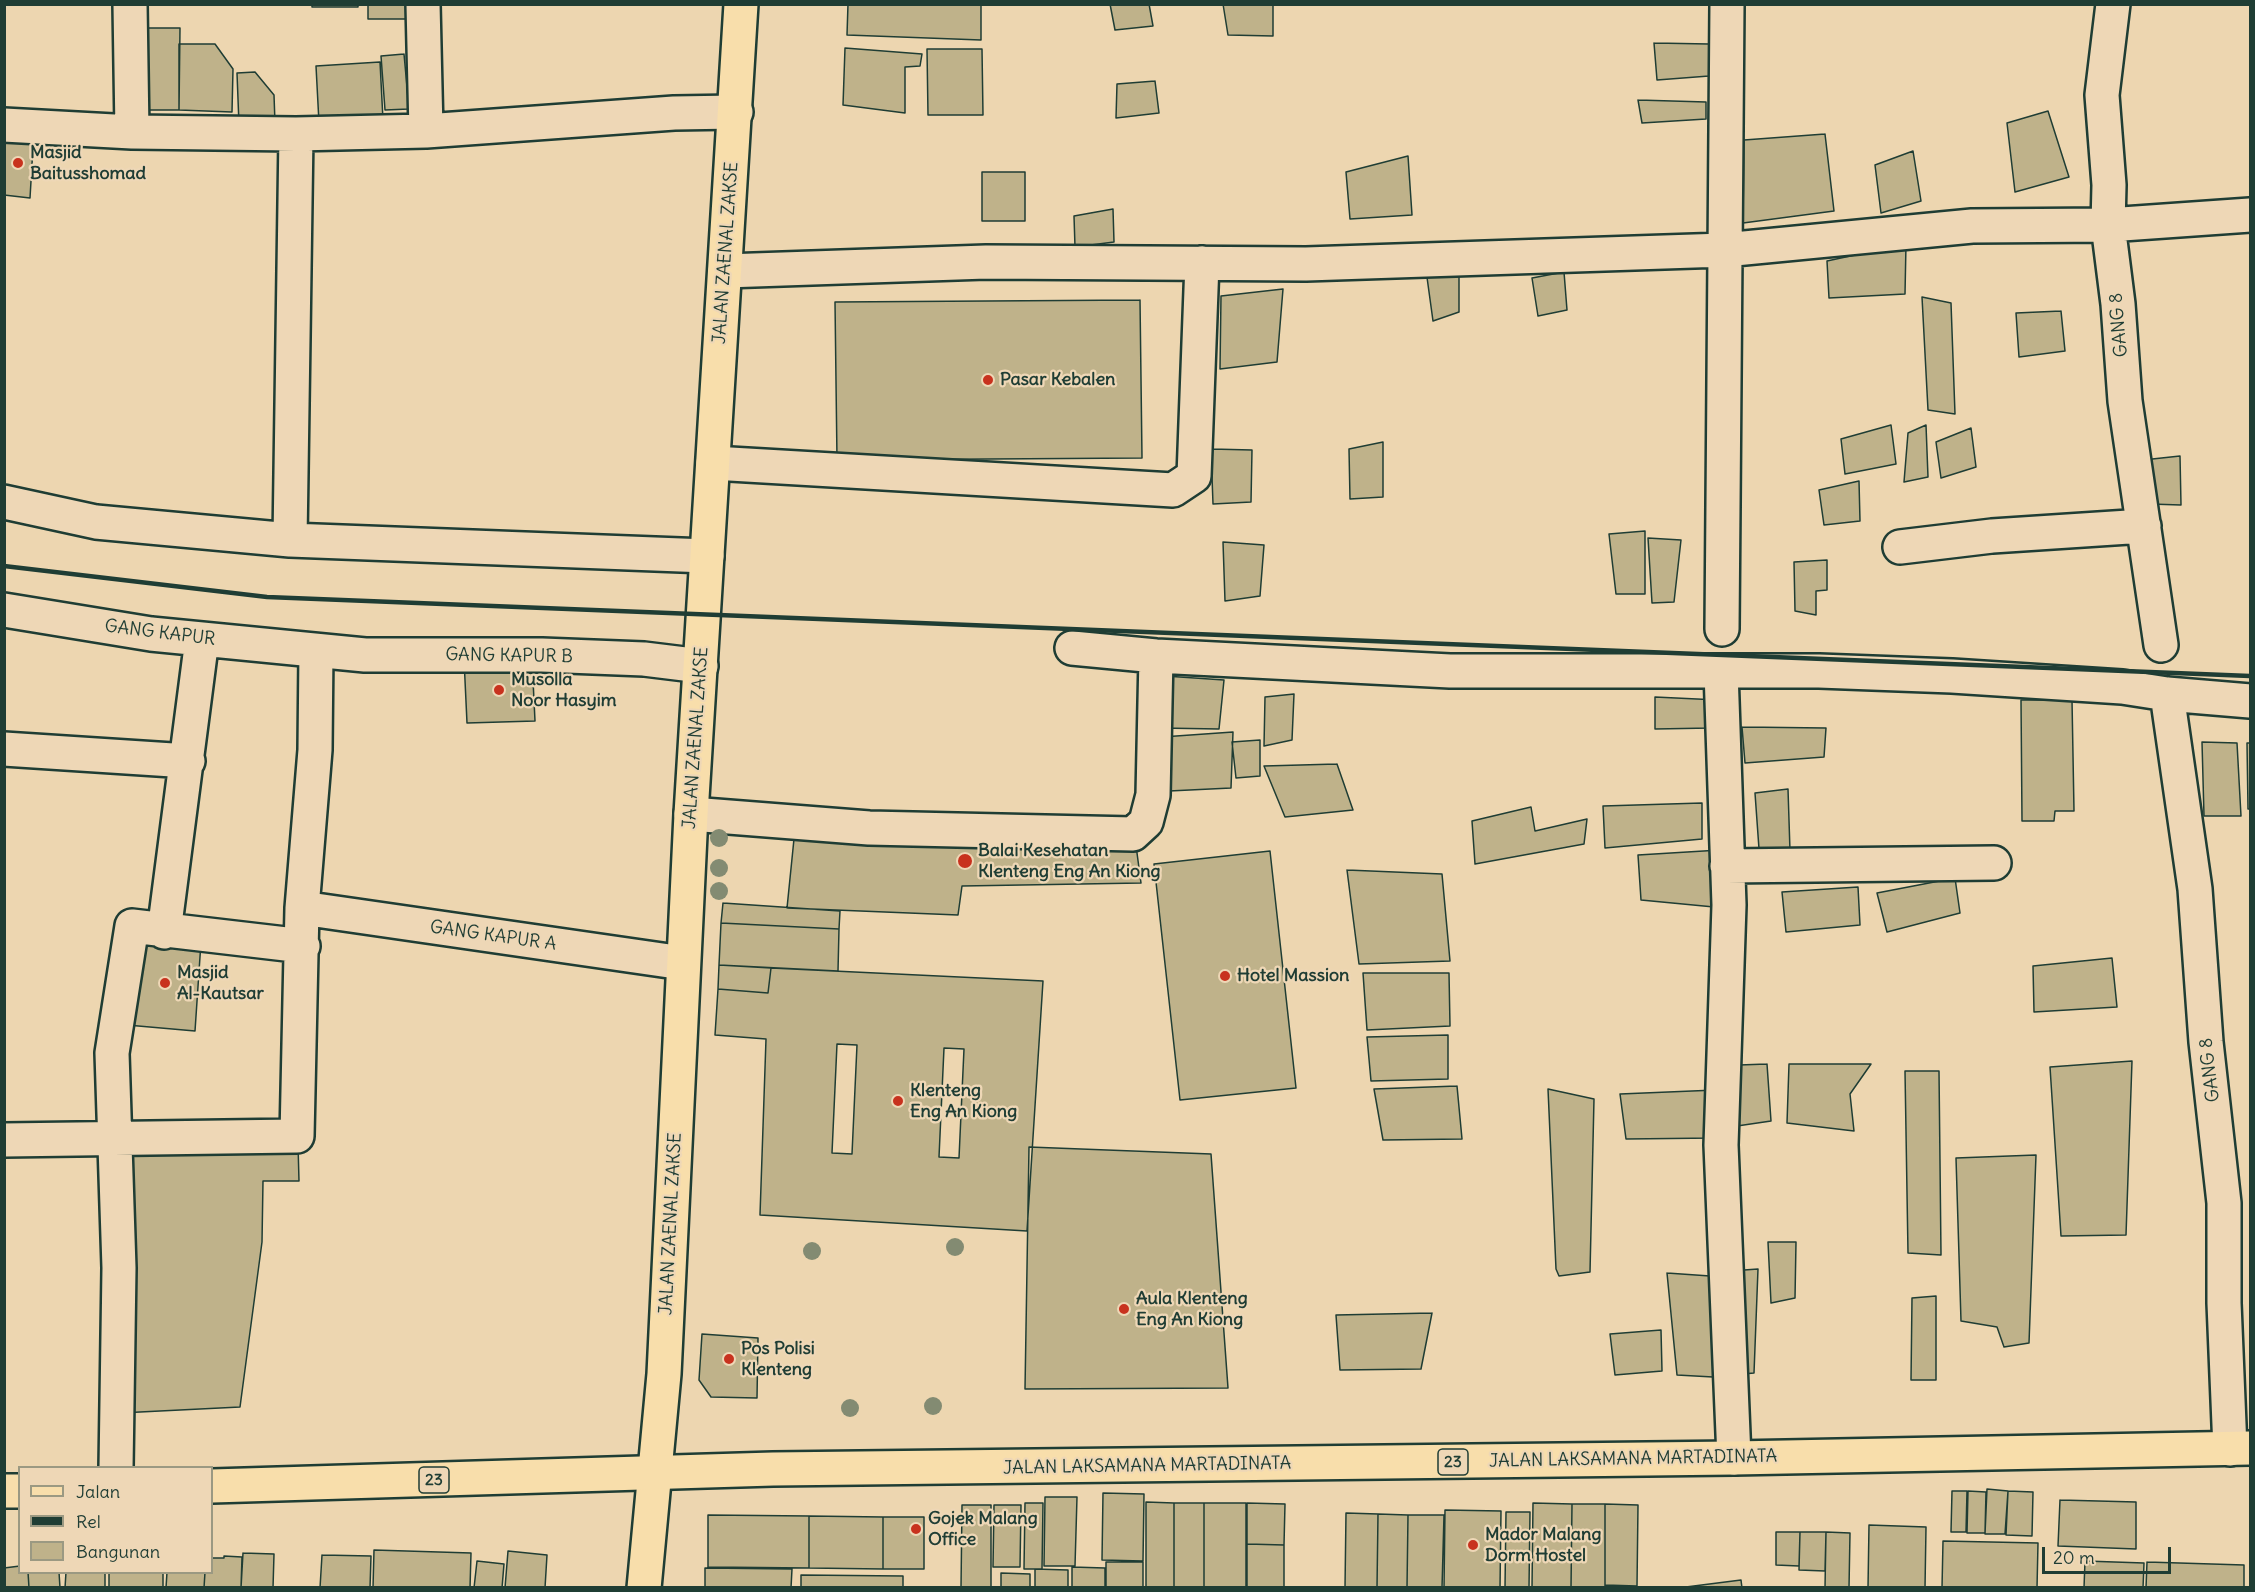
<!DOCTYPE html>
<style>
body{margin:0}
#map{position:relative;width:2255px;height:1592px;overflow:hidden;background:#edd6b0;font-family:Delius,sans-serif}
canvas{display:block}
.frame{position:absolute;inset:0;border:6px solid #1f3d34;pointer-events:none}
.legend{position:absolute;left:18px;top:1466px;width:195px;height:108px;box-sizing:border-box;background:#eed7b6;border:2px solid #9b9982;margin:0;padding:8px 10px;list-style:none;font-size:18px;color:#1f3d34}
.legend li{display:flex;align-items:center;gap:12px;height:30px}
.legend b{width:30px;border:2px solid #9b9982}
.scale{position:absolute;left:2042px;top:1547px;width:129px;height:27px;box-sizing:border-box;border:3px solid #1f3d34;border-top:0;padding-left:8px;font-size:18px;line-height:21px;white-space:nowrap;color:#1f3d34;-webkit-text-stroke:4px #eed7b6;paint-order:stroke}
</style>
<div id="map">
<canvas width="2255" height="1592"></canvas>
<div class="frame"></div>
<ul class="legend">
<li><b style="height:8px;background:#f8deab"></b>Jalan</li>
<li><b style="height:8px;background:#1f3d34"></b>Rel</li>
<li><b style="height:16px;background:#bfb28a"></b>Bangunan</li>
</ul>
<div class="scale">20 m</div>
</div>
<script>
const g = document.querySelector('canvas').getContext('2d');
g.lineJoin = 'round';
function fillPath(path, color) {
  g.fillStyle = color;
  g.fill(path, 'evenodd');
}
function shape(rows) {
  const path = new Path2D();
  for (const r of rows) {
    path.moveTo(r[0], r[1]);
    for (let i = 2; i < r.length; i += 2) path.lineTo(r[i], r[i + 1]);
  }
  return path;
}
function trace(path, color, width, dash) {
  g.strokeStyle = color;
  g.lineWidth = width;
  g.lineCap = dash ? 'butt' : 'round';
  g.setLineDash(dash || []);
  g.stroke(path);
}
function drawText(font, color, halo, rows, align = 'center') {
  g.font = font + ' Delius,sans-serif';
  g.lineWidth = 4.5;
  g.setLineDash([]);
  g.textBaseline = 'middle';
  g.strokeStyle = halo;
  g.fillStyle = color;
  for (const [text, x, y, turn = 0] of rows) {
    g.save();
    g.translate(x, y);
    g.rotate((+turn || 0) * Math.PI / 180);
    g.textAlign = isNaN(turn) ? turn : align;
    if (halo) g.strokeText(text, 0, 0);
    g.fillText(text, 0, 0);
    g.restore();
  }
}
const building = shape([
 [312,4,358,4,358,7,312,7,312,4],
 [368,4,415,4,415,19,368,19,368,4],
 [848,4,981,4,981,40,847,35,848,4],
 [1110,4,1149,4,1153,26,1115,30,1110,4],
 [1223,4,1273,4,1273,36,1228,35,1223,4],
 [137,28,180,28,179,110,137,110,137,28],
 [1654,43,1709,44,1709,76,1657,80,1654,43],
 [179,44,215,44,233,69,232,112,179,110,179,44],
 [845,48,922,54,920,66,905,67,905,113,843,105,845,48],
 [927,49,982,49,983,115,928,115,927,49],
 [404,54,409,109,385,110,381,56,404,54],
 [380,62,383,120,319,123,316,66,380,62],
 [255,72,274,95,275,123,239,125,237,73,255,72],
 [1155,81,1159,113,1116,118,1117,84,1155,81],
 [1638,100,1706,102,1706,119,1642,123,1638,100],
 [2048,111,2069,177,2015,192,2007,123,2048,111],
 [4,129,34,130,30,198,4,195,4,129],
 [1825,134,1834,211,1743,223,1744,140,1825,134],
 [1913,151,1921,201,1881,213,1875,165,1913,151],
 [1408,156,1412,215,1350,219,1346,172,1408,156],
 [982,172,1025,172,1025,221,982,221,982,172],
 [1113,209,1114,242,1075,247,1074,216,1113,209],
 [1906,244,1905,294,1829,298,1827,261,1906,244],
 [1459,263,1459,312,1433,321,1426,270,1459,263],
 [1564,272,1567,310,1538,316,1532,278,1564,272],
 [1283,289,1277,362,1220,369,1221,296,1283,289],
 [1922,297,1951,303,1955,414,1928,410,1922,297],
 [1140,300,1142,458,837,460,835,302,1140,300],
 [2061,311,2065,351,2019,357,2016,313,2061,311],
 [1891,425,1896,464,1845,474,1841,439,1891,425],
 [1926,425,1928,477,1904,482,1908,433,1926,425],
 [1971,428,1976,467,1941,478,1936,442,1971,428],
 [1383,442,1383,497,1350,499,1349,449,1383,442],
 [1211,449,1252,450,1251,502,1213,504,1211,449],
 [2180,456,2181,505,2150,504,2143,460,2180,456],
 [1859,481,1860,521,1824,525,1819,490,1859,481],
 [1645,531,1645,594,1616,594,1609,534,1645,531],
 [1648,538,1681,540,1674,602,1652,603,1648,538],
 [1223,542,1264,545,1260,596,1225,601,1223,542],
 [1827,560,1827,590,1816,591,1816,615,1795,611,1794,562,1827,560],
 [464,659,532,659,535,721,467,723,464,659],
 [1165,676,1224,680,1219,729,1160,728,1165,676],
 [1294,694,1292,740,1264,746,1265,697,1294,694],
 [1655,697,1718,700,1711,728,1655,729,1655,697],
 [2021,700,2072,700,2074,811,2055,811,2054,821,2022,821,2021,700],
 [1742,727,1826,728,1824,757,1745,763,1742,727],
 [1233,732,1231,788,1169,791,1162,737,1233,732],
 [1260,740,1260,776,1236,778,1232,742,1260,740],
 [2202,742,2237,743,2241,816,2204,816,2202,742],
 [2247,743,2250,743,2250,809,2248,809,2247,743],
 [1337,764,1353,810,1285,817,1264,766,1337,764],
 [1788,789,1790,851,1759,849,1755,793,1788,789],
 [1702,803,1702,839,1605,848,1603,806,1702,803],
 [1531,807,1535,831,1587,819,1584,844,1475,864,1472,821,1531,807],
 [795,829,1135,838,1141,883,962,886,958,915,787,908,795,829],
 [1720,850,1714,907,1641,900,1638,855,1720,850],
 [1270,851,1296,1088,1180,1100,1154,864,1270,851],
 [1347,870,1442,874,1450,961,1359,964,1347,870],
 [1955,878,1960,913,1887,932,1877,893,1955,878],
 [1858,887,1860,925,1786,932,1782,892,1858,887],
 [723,903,840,911,839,929,721,923,723,903],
 [721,923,839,929,838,971,719,965,721,923],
 [138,934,201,942,195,1031,127,1025,138,934],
 [2112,958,2117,1007,2034,1012,2033,966,2112,958],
 [719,965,771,968,768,993,718,989,719,965],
 [771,968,1043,981,1027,1231,760,1215,766,1039,715,1035,718,989,768,993,771,968],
 [837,1044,857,1045,852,1154,832,1153,837,1044],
 [944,1048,964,1049,959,1158,939,1157,944,1048],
 [1363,973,1449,973,1450,1026,1367,1030,1363,973],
 [1448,1035,1448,1079,1371,1081,1367,1037,1448,1035],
 [2132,1061,2126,1235,2061,1236,2050,1067,2132,1061],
 [1767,1064,1771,1121,1737,1126,1739,1065,1767,1064],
 [1789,1064,1871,1064,1850,1094,1854,1131,1787,1123,1789,1064],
 [1905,1071,1939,1071,1941,1255,1908,1253,1905,1071],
 [1457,1086,1462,1139,1383,1140,1374,1089,1457,1086],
 [1548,1089,1594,1099,1590,1272,1559,1276,1556,1269,1548,1089],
 [1716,1090,1715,1138,1626,1139,1620,1094,1716,1090],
 [121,1142,298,1144,299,1181,263,1181,262,1242,240,1407,120,1413,121,1142],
 [1029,1147,1211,1154,1228,1388,1025,1389,1029,1147],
 [2036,1155,2029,1343,2004,1347,1997,1327,1961,1321,1956,1158,2036,1155],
 [1768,1242,1796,1242,1795,1298,1771,1303,1768,1242],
 [1758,1269,1754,1373,1743,1374,1744,1270,1758,1269],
 [1667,1273,1710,1276,1713,1377,1677,1375,1667,1273],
 [1936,1296,1936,1380,1911,1380,1912,1298,1936,1296],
 [1432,1313,1421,1369,1340,1370,1336,1315,1432,1313],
 [1661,1330,1662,1371,1615,1375,1610,1334,1661,1330],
 [702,1334,758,1338,757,1398,711,1397,699,1380,702,1334],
 [1987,1489,2008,1491,2005,1534,1985,1534,1987,1489],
 [1952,1491,1967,1491,1966,1532,1951,1532,1952,1491],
 [1968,1491,1986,1492,1985,1533,1967,1533,1968,1491],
 [2008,1491,2033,1492,2032,1536,2006,1535,2008,1491],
 [1103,1493,1144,1494,1143,1561,1102,1560,1103,1493],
 [1045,1497,1077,1497,1075,1566,1044,1566,1045,1497],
 [2060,1500,2136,1502,2136,1549,2058,1546,2060,1500],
 [1146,1502,1174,1503,1174,1588,1146,1588,1146,1502],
 [1025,1503,1043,1503,1042,1569,1024,1569,1025,1503],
 [1174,1503,1204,1503,1204,1588,1174,1588,1174,1503],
 [1204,1503,1246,1503,1246,1588,1204,1588,1204,1503],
 [1247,1503,1285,1504,1284,1545,1247,1544,1247,1503],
 [1533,1503,1572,1504,1571,1588,1532,1588,1533,1503],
 [1572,1504,1605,1504,1605,1588,1571,1588,1572,1504],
 [1605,1504,1638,1505,1637,1586,1605,1585,1605,1504],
 [962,1505,991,1505,991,1588,961,1588,962,1505],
 [994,1505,1021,1505,1020,1567,993,1567,994,1505],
 [1445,1510,1501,1511,1500,1588,1444,1588,1445,1510],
 [1506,1512,1530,1512,1529,1588,1505,1588,1506,1512],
 [1346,1513,1378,1514,1377,1588,1345,1588,1346,1513],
 [1378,1514,1408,1515,1407,1588,1377,1588,1378,1514],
 [708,1515,809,1516,809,1568,708,1567,708,1515],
 [1408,1515,1444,1515,1442,1588,1407,1588,1408,1515],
 [809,1516,883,1517,883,1569,809,1568,809,1516],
 [883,1517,924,1517,924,1569,883,1569,883,1517],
 [1869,1525,1926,1527,1925,1588,1868,1588,1869,1525],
 [1776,1532,1800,1532,1799,1566,1776,1565,1776,1532],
 [1800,1532,1826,1532,1825,1571,1799,1570,1800,1532],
 [1826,1532,1850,1533,1849,1588,1825,1588,1826,1532],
 [1943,1541,2038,1543,2037,1588,1942,1588,1943,1541],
 [1247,1544,1284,1545,1284,1588,1247,1588,1247,1544],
 [374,1550,471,1553,470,1588,373,1588,374,1550],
 [508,1551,547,1555,545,1588,505,1588,508,1551],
 [243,1553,274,1554,273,1588,241,1588,243,1553],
 [322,1555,371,1556,370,1588,320,1588,322,1555],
 [224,1556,242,1557,241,1588,204,1588,205,1572,212,1572,212,1558,224,1558,224,1556],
 [477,1561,504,1564,502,1588,474,1588,477,1561],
 [2085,1561,2144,1563,2143,1588,2084,1588,2085,1561],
 [1106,1562,1143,1562,1143,1588,1106,1588,1106,1562],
 [2147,1562,2244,1565,2244,1588,2146,1588,2147,1562],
 [20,1566,20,1572,28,1572,29,1588,4,1588,4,1568,20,1566],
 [1072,1567,1105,1568,1105,1588,1072,1588,1072,1567],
 [705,1568,792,1569,791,1588,705,1588,705,1568],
 [1035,1569,1068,1570,1068,1588,1035,1588,1035,1569],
 [28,1572,59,1572,60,1588,29,1588,28,1572],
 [66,1572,105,1572,105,1588,65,1588,66,1572],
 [109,1572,163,1572,163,1588,109,1588,109,1572],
 [167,1572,205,1572,204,1588,166,1588,167,1572],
 [1001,1573,1030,1574,1030,1588,1001,1588,1001,1573],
 [801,1575,903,1576,903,1588,801,1588,801,1575],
 [1741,1580,1742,1588,1678,1588,1741,1580]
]);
fillPath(building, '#bfb28a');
trace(building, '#1f3d34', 1.5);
const street = shape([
 [130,4,132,132],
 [423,4,426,131],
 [2113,4,2102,95,2109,185,2108,225,2118,304,2125,401,2161,645],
 [4,125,132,132,296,134,426,131,674,113,736,112],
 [725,271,986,262,1306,264,1724,250,1972,226,2108,225,2250,215],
 [713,463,1173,490,1194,476,1202,263],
 [4,502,96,522,290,540,707,556],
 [290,540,296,134],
 [1900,547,1992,536,2144,526],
 [4,610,151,634,365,655,542,655,644,659,701,666],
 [1722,629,1727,4],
 [1072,648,1156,656,1450,671,1819,671,1952,676,2122,687,2167,694,2250,701],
 [1721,671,1729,905,1721,1145,1734,1458],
 [2167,694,2195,889,2206,1042,2224,1203,2224,1303,2230,1449],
 [4,749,188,761],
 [691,814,869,828,1133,834,1146,822,1153,795,1156,656],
 [1727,866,1994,863],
 [302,908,683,963],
 [164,932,202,639],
 [4,1140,297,1136,302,908,315,750,316,651],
 [116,1468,119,1268,112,1053,132,926,303,946]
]);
const primary = shape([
 [644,1588,664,1374,691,814,741,4]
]);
const highway = shape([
 [212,1486,773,1469,1734,1458,2250,1448],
 [4,1491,20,1491]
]);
trace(street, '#1f3d34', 38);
trace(primary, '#1f3d34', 38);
trace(highway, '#1f3d34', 38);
trace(street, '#eed7b6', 33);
trace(primary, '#f8deab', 33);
trace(highway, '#f8deab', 33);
trace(shape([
 [4,566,267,597,2250,676]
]), '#1f3d34', 4.5);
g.fillStyle = '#838b72';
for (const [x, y] of [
 [719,838],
 [719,868],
 [719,891],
 [955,1247],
 [812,1251],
 [933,1406],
 [850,1408]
]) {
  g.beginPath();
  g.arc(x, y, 9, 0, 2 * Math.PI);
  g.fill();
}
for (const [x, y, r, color] of [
 [18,163,6,"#c8321e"],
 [988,380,6,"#c8321e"],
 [499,690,6,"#c8321e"],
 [965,861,8,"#c8321e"],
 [1225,976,6,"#c8321e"],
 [165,983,6,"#c8321e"],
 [898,1101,6,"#c8321e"],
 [1124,1309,6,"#c8321e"],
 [729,1359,6,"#c8321e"],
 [916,1529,6,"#c8321e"],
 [1473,1545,6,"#c8321e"]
]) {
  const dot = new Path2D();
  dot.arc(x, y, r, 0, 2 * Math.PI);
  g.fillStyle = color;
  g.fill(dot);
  trace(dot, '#eed7b6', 2);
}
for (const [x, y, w] of [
 [1453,1462,30],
 [434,1480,30]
]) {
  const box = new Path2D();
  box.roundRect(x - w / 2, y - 13, w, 26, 4.5);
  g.fillStyle = '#eed7b6';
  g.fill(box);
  trace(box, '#1f3d34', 1.5);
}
drawText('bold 16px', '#1f3d34', null, [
 ["23",1453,1462],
 ["23",434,1480]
]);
drawText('bold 18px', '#1f3d34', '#eed7b6', [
 ["Masjid",30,153],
 ["Baitusshomad",30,174],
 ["Pasar Kebalen",1000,380],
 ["Musolla",511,680],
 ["Noor Hasyim",511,701],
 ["Balai Kesehatan",978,851],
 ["Klenteng Eng An Kiong",978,872],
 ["Masjid",177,973],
 ["Al-Kautsar",177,994],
 ["Hotel Massion",1237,976],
 ["Klenteng",910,1091],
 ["Eng An Kiong",910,1112],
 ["Aula Klenteng",1136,1299],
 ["Eng An Kiong",1136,1320],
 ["Pos Polisi",741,1349],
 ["Klenteng",741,1370],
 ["Gojek Malang",928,1519],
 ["Office",928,1540],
 ["Mador Malang",1485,1535],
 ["Dorm Hostel",1485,1556]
], 'left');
drawText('18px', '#1f3d34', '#eed7b6', [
 ["JALAN ZAENAL ZAKSE",726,253,-86],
 ["GANG 8",2119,325,-95],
 ["GANG KAPUR",160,633,7],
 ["GANG KAPUR B",509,656,1],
 ["JALAN ZAENAL ZAKSE",696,738,-86],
 ["GANG KAPUR A",493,936,8],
 ["GANG 8",2210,1070,-97],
 ["JALAN ZAENAL ZAKSE",671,1224,-87],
 ["JALAN LAKSAMANA MARTADINATA",1633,1459,-1],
 ["JALAN LAKSAMANA MARTADINATA",1147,1466,-1]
]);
</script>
